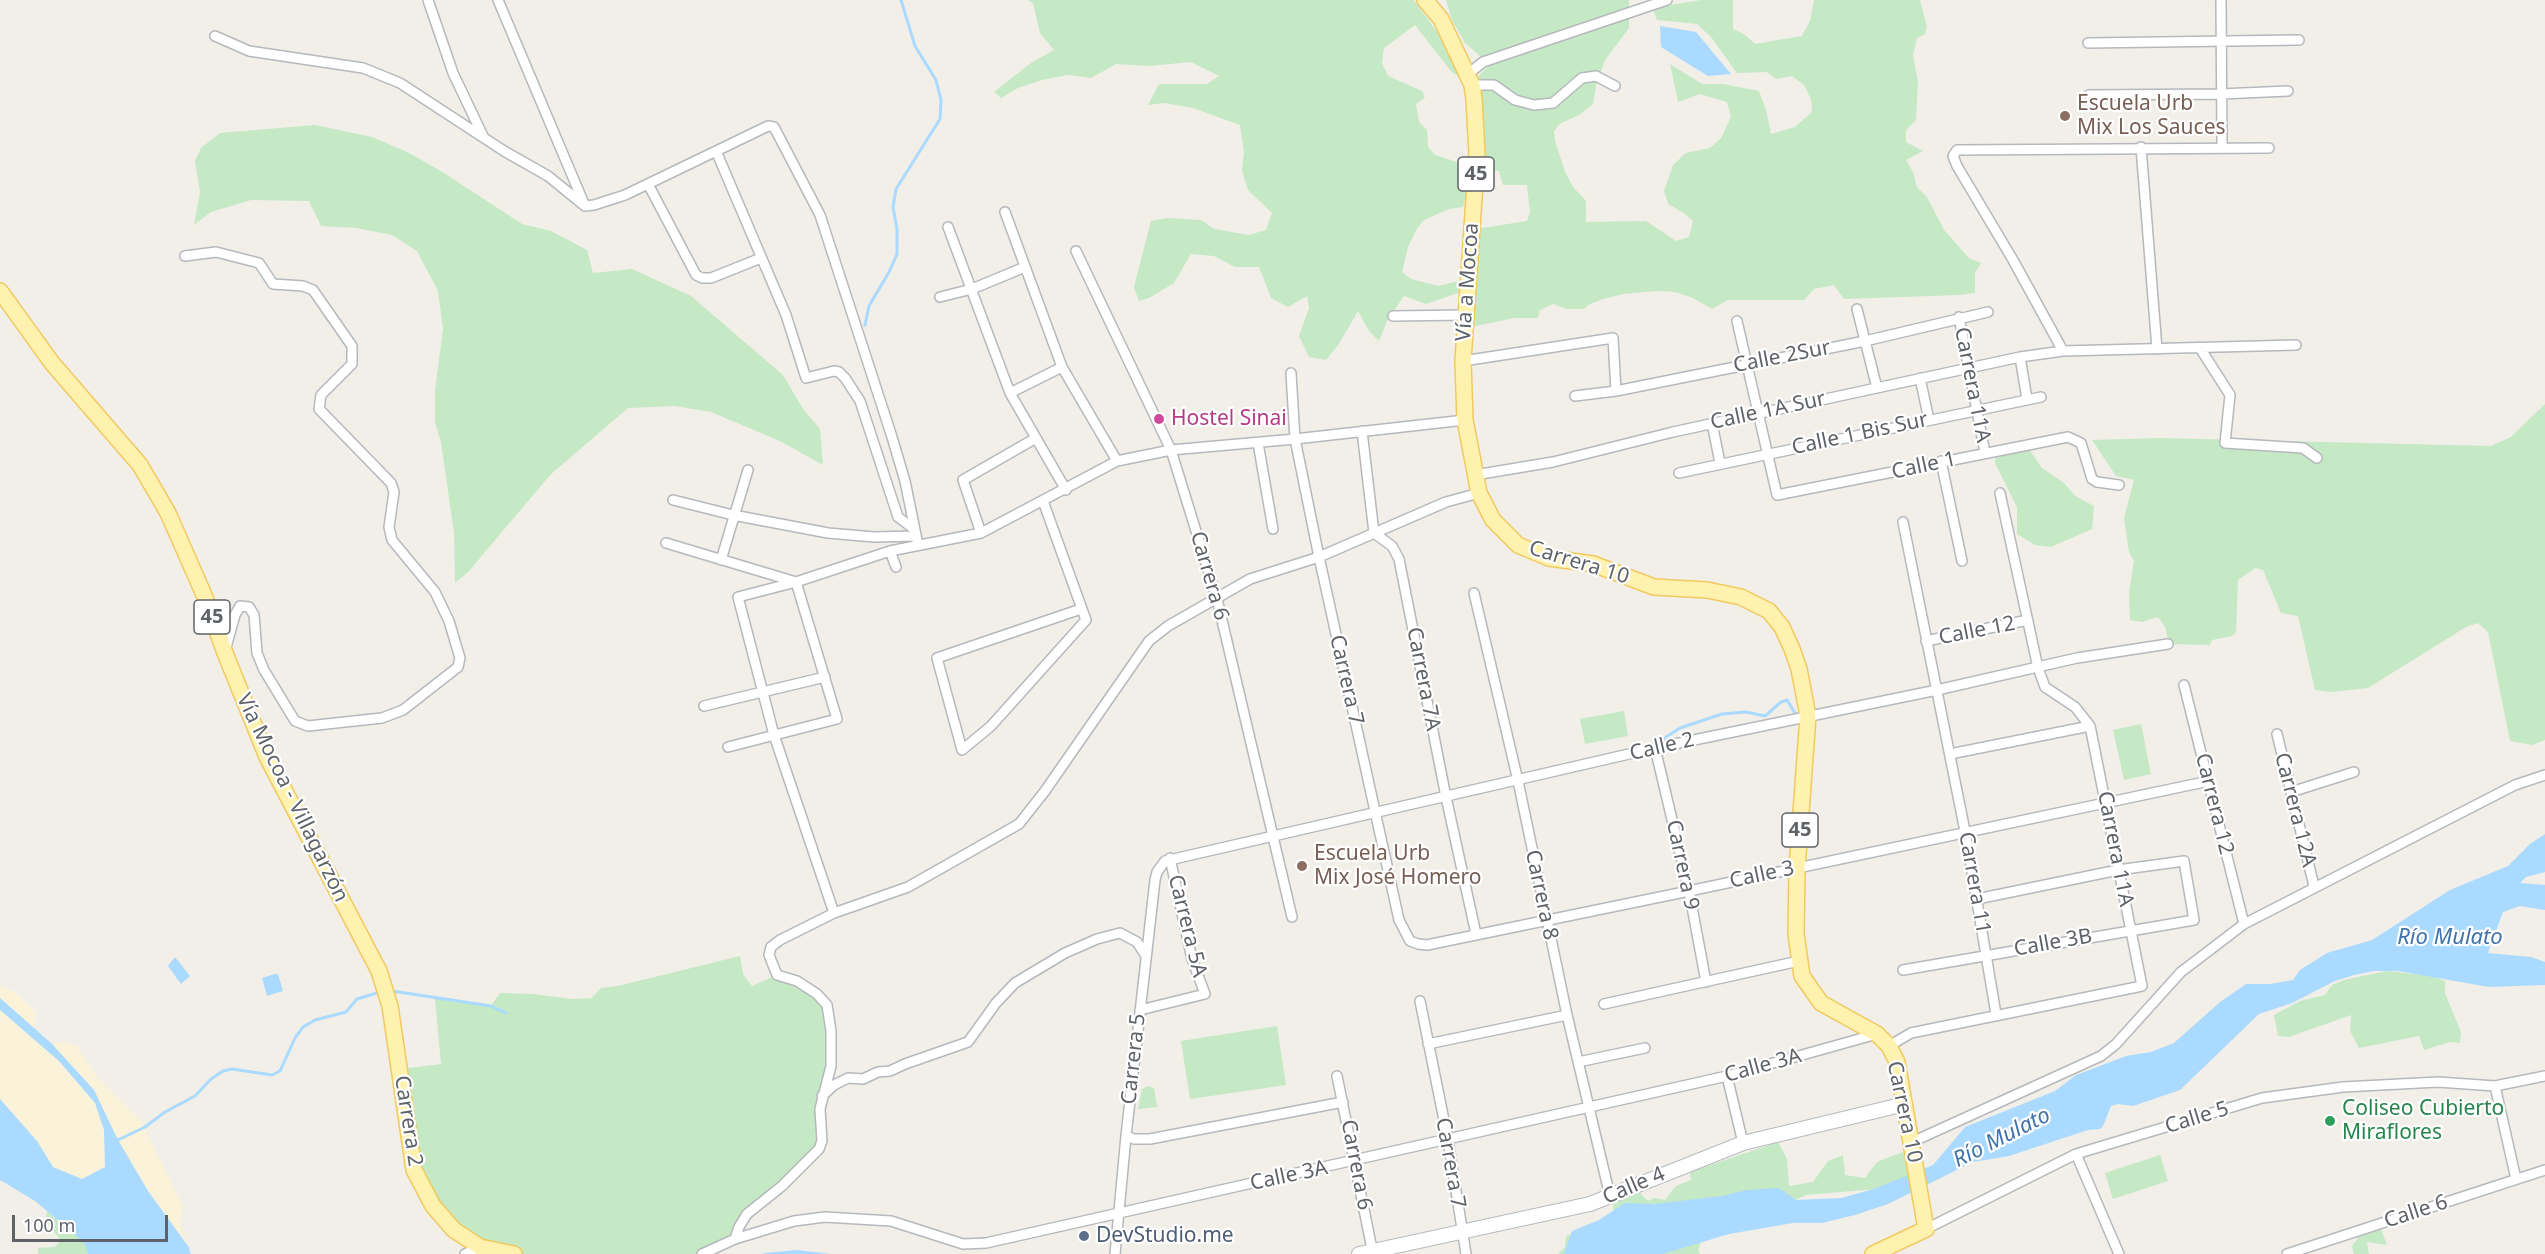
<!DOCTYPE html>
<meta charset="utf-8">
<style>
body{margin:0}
#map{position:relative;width:2545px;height:1254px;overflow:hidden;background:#f1efe8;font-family:"Noto Sans",sans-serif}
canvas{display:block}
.scale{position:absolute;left:12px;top:1215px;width:156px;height:27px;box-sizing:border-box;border:3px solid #5f6368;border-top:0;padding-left:8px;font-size:18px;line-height:21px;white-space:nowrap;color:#5f6368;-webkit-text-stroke:4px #fff;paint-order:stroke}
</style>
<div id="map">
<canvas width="2545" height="1254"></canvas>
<div class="scale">100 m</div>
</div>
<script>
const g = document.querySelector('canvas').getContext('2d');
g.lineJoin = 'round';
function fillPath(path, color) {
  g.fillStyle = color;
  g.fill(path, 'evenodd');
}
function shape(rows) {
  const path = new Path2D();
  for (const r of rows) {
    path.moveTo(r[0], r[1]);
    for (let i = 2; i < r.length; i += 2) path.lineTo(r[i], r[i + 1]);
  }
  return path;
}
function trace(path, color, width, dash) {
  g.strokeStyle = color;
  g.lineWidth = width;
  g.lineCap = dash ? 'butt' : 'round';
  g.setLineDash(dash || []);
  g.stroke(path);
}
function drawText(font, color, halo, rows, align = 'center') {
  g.font = font + ' "Noto Sans",sans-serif';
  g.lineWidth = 4.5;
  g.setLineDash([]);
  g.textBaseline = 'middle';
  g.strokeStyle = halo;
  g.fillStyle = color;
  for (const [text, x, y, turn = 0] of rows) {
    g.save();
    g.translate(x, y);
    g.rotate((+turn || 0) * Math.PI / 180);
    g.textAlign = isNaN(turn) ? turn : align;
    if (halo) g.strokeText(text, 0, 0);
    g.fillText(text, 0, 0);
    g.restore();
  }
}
fillPath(shape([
 [1028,0,1414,0,1446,44,1462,79,1451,71,1415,25,1384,48,1382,63,1388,76,1422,91,1425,97,1416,104,1419,122,1427,130,1428,147,1435,155,1457,162,1482,162,1483,116,1474,99,1477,78,1487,67,1479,55,1465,43,1452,20,1446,0,1629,0,1629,28,1605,60,1596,85,1593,104,1579,115,1559,124,1554,131,1555,141,1565,172,1573,187,1586,201,1586,222,1646,221,1676,241,1689,237,1693,221,1684,213,1668,204,1664,191,1673,165,1686,153,1710,148,1721,138,1731,117,1727,102,1700,94,1678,102,1670,64,1702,84,1723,84,1759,91,1766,110,1771,134,1795,127,1812,112,1811,99,1804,85,1792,76,1776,79,1767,72,1737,73,1711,37,1697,24,1657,20,1653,8,1701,0,1733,0,1733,29,1744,34,1755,44,1802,36,1810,21,1814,0,1920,0,1927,27,1925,34,1917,38,1913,55,1918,82,1916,120,1906,130,1906,142,1923,151,1906,160,1913,172,1917,187,1927,197,1944,230,1969,258,1981,263,1975,273,1975,293,1959,295,1844,299,1834,285,1814,289,1804,300,1728,300,1712,309,1693,298,1675,292,1657,291,1623,294,1603,299,1590,304,1584,309,1567,309,1553,304,1540,310,1538,318,1514,318,1471,327,1475,287,1426,304,1404,296,1387,321,1379,341,1369,331,1358,311,1338,345,1326,360,1309,357,1299,336,1309,308,1307,296,1288,307,1271,298,1259,267,1235,267,1214,256,1191,254,1174,283,1149,298,1139,301,1134,287,1151,221,1167,218,1201,220,1214,229,1249,235,1266,230,1272,213,1248,190,1242,171,1244,152,1240,125,1193,108,1164,103,1148,105,1159,84,1207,84,1219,76,1191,62,1149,66,1116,64,1091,78,1068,75,1042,80,1018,88,1001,98,994,92,1031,63,1054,50,1040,33,1033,3],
 [1483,170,1499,171,1503,185,1527,185,1530,212,1527,221,1476,229,1473,271,1458,281,1438,286,1411,279,1402,272,1408,247,1416,230,1424,220,1449,209,1463,207,1467,192,1467,176],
 [315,125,372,137,407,152,441,171,522,224,551,231,587,250,593,273,632,269,691,296,783,375,803,409,820,429,823,465,780,441,711,412,675,406,628,408,550,475,469,571,455,583,454,533,441,442,435,422,435,391,443,329,438,291,417,251,392,235,356,228,321,226,309,201,251,200,211,212,194,225,200,192,195,161,201,148,220,133],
 [2545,404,2545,740,2532,745,2510,741,2488,632,2478,623,2466,627,2368,688,2331,692,2315,690,2298,616,2281,613,2263,570,2255,568,2238,580,2236,632,2232,636,2212,640,2210,645,2169,644,2165,627,2158,617,2142,622,2130,620,2129,593,2134,561,2129,552,2124,518,2134,480,2116,476,2092,440,2159,438,2491,446,2511,437],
 [2028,448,2042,468,2064,483,2075,496,2094,506,2092,529,2051,547,2035,545,2017,534,2017,507,1995,463,1995,454],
 [1624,711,1628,736,1585,744,1580,719],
 [2141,724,2151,774,2124,780,2113,730],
 [740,956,743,974,752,986,777,975,797,981,827,1005,833,1050,822,1096,822,1141,747,1214,735,1239,702,1254,514,1254,454,1230,414,1170,401,1069,441,1064,435,998,491,1006,500,993,533,994,572,999,592,998,601,988,618,986],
 [2387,971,2432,976,2445,981,2445,993,2461,1032,2460,1043,2450,1042,2424,1050,2419,1036,2359,1048,2350,1031,2351,1015,2289,1037,2278,1036,2274,1015,2300,1001,2325,995,2332,985,2344,980],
 [1277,1026,1286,1085,1190,1099,1181,1041],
 [1148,1086,1154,1088,1157,1107,1138,1109,1142,1089],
 [1778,1142,1787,1159,1789,1186,1813,1182,1828,1161,1843,1155,1845,1175,1865,1178,1877,1162,1903,1152,1912,1186,1806,1195,1765,1214,1585,1254,1558,1254,1565,1247,1566,1236,1615,1219,1612,1201,1637,1190,1648,1201,1654,1198,1665,1200,1676,1186,1691,1180,1690,1172],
 [2160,1155,2168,1181,2113,1199,2105,1173],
 [47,1211,85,1244,88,1254,38,1254,38,1248,55,1247,61,1240,50,1227,46,1220],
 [2380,1226,2387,1245,2367,1242,2369,1254,2354,1254,2352,1246,2365,1228],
 [1701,1241,1698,1250,1700,1254,1604,1254]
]), '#c5e8c5');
fillPath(shape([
 [0,985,16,993,36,1013,34,1030,0,998],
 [0,1010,59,1061,95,1103,104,1130,105,1167,82,1179,53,1167,37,1141,0,1099],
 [64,1042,77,1046,97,1077,141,1121,183,1207,180,1225,188,1246,148,1191,118,1140,94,1090,52,1044]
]), '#fbf3d9');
fillPath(shape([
 [1660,26,1696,32,1731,74,1708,76,1661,47],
 [2545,834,2545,872,2526,877,2520,883,2545,885,2545,910,2520,906,2503,912,2488,953,2531,957,2545,962,2545,985,2489,987,2398,971,2374,971,2354,975,2335,981,2292,1003,2259,1014,2180,1090,2133,1106,2118,1104,2111,1106,2103,1126,2100,1129,2088,1130,2009,1156,1973,1162,1888,1204,1855,1215,1822,1223,1793,1223,1729,1234,1663,1254,1564,1254,1572,1231,1599,1220,1625,1203,1654,1204,1722,1196,1747,1190,1779,1188,1796,1200,1841,1198,1874,1189,1933,1165,1965,1127,2055,1091,2076,1075,2126,1056,2151,1052,2174,1043,2220,1002,2246,984,2270,984,2293,980,2300,970,2327,953,2372,940,2450,890,2508,866,2530,844],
 [175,957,190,976,181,984,168,966],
 [275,974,278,974,283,991,267,996,262,978],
 [0,998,52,1044,94,1090,118,1140,148,1191,188,1246,191,1254,88,1254,85,1244,60,1222,35,1201,0,1180,0,1099,37,1141,53,1167,82,1179,105,1167,104,1130,95,1103,59,1061,0,1010],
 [797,1250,831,1254,761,1254,765,1253]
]), '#aadaff');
trace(shape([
 [865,325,869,306,889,272,897,254,897,229,893,207,896,189,940,119,941,100,936,80,915,46,901,0],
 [1663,742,1666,737,1680,728,1722,714,1746,712,1765,716,1781,702,1787,700,1795,713],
 [392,991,491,1006,506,1013],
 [117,1143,118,1140,145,1127,165,1112,195,1096,211,1079,223,1071,232,1069,272,1075,280,1071,295,1038,303,1027,315,1020,346,1012,357,999,380,992]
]), '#aadaff', 3);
const minor = shape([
 [428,0,453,73,483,136],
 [498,0,585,206],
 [2221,0,2222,146],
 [215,36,249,51,363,68,400,83,504,151,548,176,585,206,594,205,625,195,768,126,774,127,820,215,892,437,905,481,918,545],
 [2088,43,2299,40],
 [1467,75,1483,62,1667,0],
 [1472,85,1494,85,1515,100,1534,105,1553,103,1582,78,1596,76,1615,86],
 [2089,95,2221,94,2288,91],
 [2141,147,2157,349],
 [716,151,786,315,806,378,834,371,839,372,845,378,860,401,898,517,914,529],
 [648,184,696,275,702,278,711,278,761,258],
 [1005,212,1062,367,1117,461],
 [948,227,1010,393,1066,490],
 [1076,251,1171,450,1217,599,1292,917],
 [185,256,216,252,259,263,273,284,303,286,313,290,352,346,352,364,321,395,319,409,391,483,394,492,389,527,392,540,435,592,449,621,460,658,458,667,403,710,382,718,308,726,295,721,264,670,257,653,254,615,249,607,240,606,235,615,225,651],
 [940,297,972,289,1025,267],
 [1857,309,1877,388],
 [1393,316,1466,315],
 [1959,317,1985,453],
 [1737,321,1777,495,2068,437,2081,443,2092,479,2097,482,2119,485],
 [2200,348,2230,395,2225,443,2303,448,2317,458],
 [2063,351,2013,260,1957,166,1953,156,1957,150,2269,148],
 [2020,357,2027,399],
 [1463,361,1613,338,1616,391],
 [1291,373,1295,439,1319,557,1399,920,1410,941,1418,944,1427,945,1689,891,2209,781],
 [1920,378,1929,420],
 [1010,393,1062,367],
 [1575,396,1616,391,1865,341,1988,312],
 [1712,423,1720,463],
 [1362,431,1374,533,1392,546,1399,559,1446,797,1476,934],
 [1258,443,1273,529],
 [1941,461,1962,561],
 [1679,473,2041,397],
 [1475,475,1553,462,1673,432,2020,357,2063,351,2296,345],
 [673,500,733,515,828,533,874,537,916,536],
 [1043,501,1086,620,991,726,962,750,937,658,1081,609],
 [1903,522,1965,831,1996,1014],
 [981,533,963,480,1036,438],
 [666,543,796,582,837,719,728,747],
 [890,551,896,567],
 [721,560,748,470],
 [1474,593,1518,781,1567,1015,1610,1196],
 [1926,641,2028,620],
 [2184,685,2244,924],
 [704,706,825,677],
 [2277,734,2314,886],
 [1655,748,1689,891,1706,982],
 [1950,754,2090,726],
 [2291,792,2354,772],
 [834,913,774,735,738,597,796,582,890,551,981,533,1117,461,1171,450,1295,439,1465,420],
 [1903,970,2194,920,2184,861,2118,870,1977,899],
 [1420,1001,1448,1140,1466,1254],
 [1604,1004,1799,961],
 [1140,1010,1205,994,1192,959,1170,858],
 [1428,1044,1567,1015],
 [1889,1046,1911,1033,2142,986,2090,726,2075,707,2045,687,2038,668,2000,493],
 [1578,1062,1645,1048],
 [1337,1076,1373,1254],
 [1727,1076,1743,1143],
 [2495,1086,2516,1179],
 [822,1096,834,1085,848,1078,863,1079,878,1072,890,1071,905,1064,968,1042,996,1003,1015,983,1065,953,1097,939,1120,933,1137,942,1146,956],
 [1126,1136,1134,1139,1150,1139,1343,1102],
 [1912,1142,2101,1056,2116,1044,2181,972,2244,924,2515,785,2545,775],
 [2076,1154,2119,1254],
 [1926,1229,2076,1154,2262,1098,2343,1087,2438,1082,2495,1086,2545,1076],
 [735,1239,739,1227,747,1214,782,1186,819,1149,822,1141,820,1109,831,1066,831,1031,827,1005,817,994,797,981,777,975,769,955,771,947,780,940,834,913,908,887,1019,824,1045,791,1149,641,1168,626,1250,579,1319,557,1446,502,1479,493],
 [465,1254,480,1247],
 [702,1254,735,1239,794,1221,825,1217,891,1221,963,1244,986,1243,1727,1076,1877,1034],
 [1115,1254,1126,1136,1155,880,1157,872,1165,861,1655,748,1937,690,2077,658,2168,644],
 [2287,1254,2545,1170]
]);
const secondary = shape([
 [1359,1254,1590,1204,1743,1143,1905,1104]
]);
const primary = shape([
 [1425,0,1441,19,1472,85,1474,99,1477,154,1463,361,1465,420,1479,493,1493,520,1518,545,1549,558,1593,564,1654,587,1707,590,1741,597,1769,611,1782,627,1792,649,1799,669,1808,716,1797,868,1796,934,1802,976,1821,1003,1877,1034,1889,1046,1897,1062,1926,1229,1873,1254],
 [0,291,52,363,140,465,168,513,204,595,225,653,267,757,379,971,390,1006,414,1170,433,1206,454,1230,480,1247,514,1254]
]);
trace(minor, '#b5b8bc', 12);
trace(secondary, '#b6babf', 16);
trace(primary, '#f2c960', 18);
trace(minor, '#fff', 9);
trace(secondary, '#fff', 14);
trace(primary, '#fff2af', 15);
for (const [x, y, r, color] of [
 [2065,116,6,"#8d6e63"],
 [1159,419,6,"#d1479c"],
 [1302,866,6,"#8d6e63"],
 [2330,1121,6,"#2e9e5b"],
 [1084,1236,6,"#5c6f8a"]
]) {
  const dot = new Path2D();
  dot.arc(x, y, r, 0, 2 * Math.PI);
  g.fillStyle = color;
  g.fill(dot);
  trace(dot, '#fff', 2);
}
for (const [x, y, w] of [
 [1476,174,36],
 [212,617,36],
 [1800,830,36]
]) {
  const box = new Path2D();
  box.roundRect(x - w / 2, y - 17, w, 34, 4.5);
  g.fillStyle = '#fff';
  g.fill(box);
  trace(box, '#5f6368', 1.5);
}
drawText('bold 20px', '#5f6368', null, [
 ["45",1476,174],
 ["45",212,617],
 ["45",1800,830]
]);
drawText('21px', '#785e54', '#fff', [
 ["Escuela Urb",2077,104],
 ["Mix Los Sauces",2077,128],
 ["Escuela Urb",1314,854],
 ["Mix José Homero",1314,878]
], 'left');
drawText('21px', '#5f6368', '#fff', [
 ["Vía a Mocoa",1468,282,-86],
 ["Calle 2Sur",1782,357,-11],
 ["Carrera 11A",1972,385,79],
 ["Calle 1A Sur",1768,411,-12],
 ["Calle 1 Bis Sur",1860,434,-12],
 ["Calle 1",1924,466,-12],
 ["Carrera 10",1579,563,17],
 ["Carrera 6",1209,576,74],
 ["Calle 12",1977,631,-11],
 ["Carrera 7A",1423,679,79],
 ["Carrera 7",1346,680,77],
 ["Calle 2",1662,747,-13],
 ["Vía Mocoa - Villagarzón",292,798,64],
 ["Carrera 12",2214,804,76],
 ["Carrera 12A",2295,810,76],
 ["Carrera 11A",2115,849,79],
 ["Carrera 9",1682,865,78],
 ["Calle 3",1762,875,-12],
 ["Carrera 11",1974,883,80],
 ["Carrera 8",1541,895,78],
 ["Carrera 5A",1187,926,76],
 ["Calle 3B",2053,943,-10],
 ["Carrera 5",1134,1059,-84],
 ["Calle 3A",1763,1066,-15],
 ["Carrera 10",1904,1112,78],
 ["Calle 5",2197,1118,-17],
 ["Carrera 2",408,1121,81],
 ["Carrera 7",1450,1163,80],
 ["Carrera 6",1356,1165,79],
 ["Calle 3A",1289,1176,-12],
 ["Calle 4",1634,1186,-23],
 ["Calle 6",2416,1212,-18]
]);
drawText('21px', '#b23c85', '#fff', [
 ["Hostel Sinai",1171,419]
], 'left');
drawText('21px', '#27864d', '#fff', [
 ["Coliseo Cubierto",2342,1109],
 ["Miraflores",2342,1133]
], 'left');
drawText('21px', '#4e5e75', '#fff', [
 ["DevStudio.me",1096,1236]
], 'left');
drawText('italic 22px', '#4174aa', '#fff', [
 ["Río Mulato",2450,938],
 ["Río Mulato",2002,1138,-27]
]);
</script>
